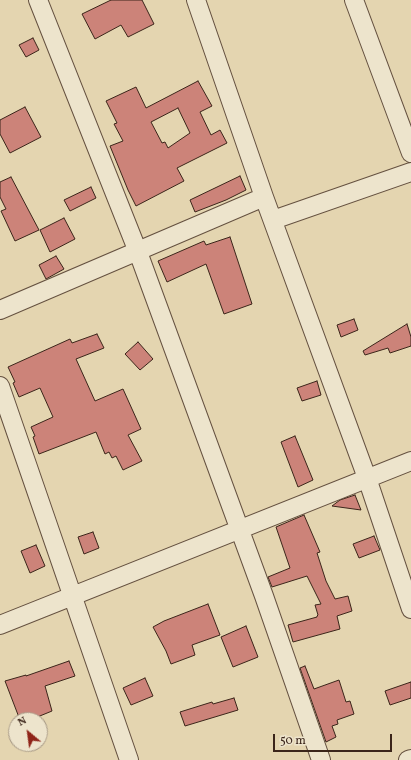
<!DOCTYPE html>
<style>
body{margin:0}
#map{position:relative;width:411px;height:760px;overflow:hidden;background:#e4d5b0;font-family:Vollkorn,serif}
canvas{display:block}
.north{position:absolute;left:8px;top:712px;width:40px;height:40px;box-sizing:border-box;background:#ede4cc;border:1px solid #a69885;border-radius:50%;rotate:331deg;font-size:11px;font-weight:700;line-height:16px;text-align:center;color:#3b251a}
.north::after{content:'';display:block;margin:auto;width:14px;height:18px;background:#8f2418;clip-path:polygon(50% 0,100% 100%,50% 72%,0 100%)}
.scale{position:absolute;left:273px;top:734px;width:119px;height:18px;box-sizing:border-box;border:2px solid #3b251a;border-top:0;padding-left:5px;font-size:12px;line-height:14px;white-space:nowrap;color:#3b251a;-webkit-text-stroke:3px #ede4cc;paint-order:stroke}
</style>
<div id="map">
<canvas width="411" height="760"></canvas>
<div class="north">N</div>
<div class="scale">50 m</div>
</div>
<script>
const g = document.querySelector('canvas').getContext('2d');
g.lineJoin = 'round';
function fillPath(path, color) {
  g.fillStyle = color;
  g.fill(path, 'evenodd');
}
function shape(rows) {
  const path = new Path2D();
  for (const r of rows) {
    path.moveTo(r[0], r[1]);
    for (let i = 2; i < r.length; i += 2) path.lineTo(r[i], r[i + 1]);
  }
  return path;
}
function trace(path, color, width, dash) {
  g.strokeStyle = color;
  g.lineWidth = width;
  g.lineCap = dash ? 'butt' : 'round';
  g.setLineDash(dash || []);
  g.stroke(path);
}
const building = shape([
 [111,0,142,0,154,24,128,37,121,25,95,39,82,14,111,0],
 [33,38,39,50,26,57,19,45,33,38],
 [198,81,212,106,200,112,211,135,220,130,227,143,177,168,184,181,136,206,128,190,110,146,123,141,114,124,117,123,106,101,136,87,146,108,198,81],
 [178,108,190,133,168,148,165,142,162,143,151,122,178,108],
 [25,107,41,137,10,153,0,134,0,120,25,107],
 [240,176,246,190,226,200,195,212,190,200,240,176],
 [11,177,39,230,15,241,1,211,6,209,0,197,0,182,11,177],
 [91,187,96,198,70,211,64,200,91,187],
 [64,218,75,239,50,252,40,230,64,218],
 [230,237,252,304,224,314,206,264,167,282,158,261,204,241,206,245,230,237],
 [56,256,64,269,46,279,39,265,56,256],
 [354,319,358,330,341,337,337,325,354,319],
 [407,324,411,337,411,346,390,353,388,348,365,355,363,351,407,324],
 [97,334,104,348,76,359,95,401,123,389,141,429,128,435,142,461,123,470,116,456,112,458,109,452,105,454,96,432,39,454,33,437,35,436,31,427,53,417,40,388,19,397,13,383,15,382,8,367,70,339,72,343,97,334],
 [138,342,153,359,140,370,125,354,138,342],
 [317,381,321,395,302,401,297,388,317,381],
 [295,436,313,480,298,487,281,442,295,436],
 [355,495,361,510,332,506,340,500,355,495],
 [304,515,320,552,317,553,326,581,335,599,348,596,352,611,337,616,340,629,293,642,288,625,317,617,317,616,318,615,315,605,321,604,307,576,272,587,268,577,290,568,276,527,304,515],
 [93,532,99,548,84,554,78,537,93,532],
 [374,536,380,550,359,558,353,544,374,536],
 [36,545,45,566,30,573,21,551,36,545],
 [208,604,220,635,192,645,195,655,171,664,166,651,153,627,164,621,208,604],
 [246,626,258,657,233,667,221,637,246,626],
 [69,661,75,676,45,686,52,711,30,720,20,720,5,681,26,675,26,676,69,661],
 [305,666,314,689,339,680,346,702,350,701,354,714,337,720,338,724,332,726,336,737,326,742,300,668,305,666],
 [145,678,153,696,131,705,123,688,145,678],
 [411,682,411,698,390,705,385,691,411,682],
 [234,698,238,710,185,726,180,712,212,702,213,704,234,698]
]);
fillPath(building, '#cc8379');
trace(building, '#3b251a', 1);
const minor = shape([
 [38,0,138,252,264,596,321,760],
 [196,0,264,197,367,478,411,609],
 [354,0,411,153],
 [273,220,411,172],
 [0,310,264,197],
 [0,386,129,760],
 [0,625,411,461],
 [408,760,411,759]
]);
trace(minor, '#655140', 20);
trace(minor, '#ede4cc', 18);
</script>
